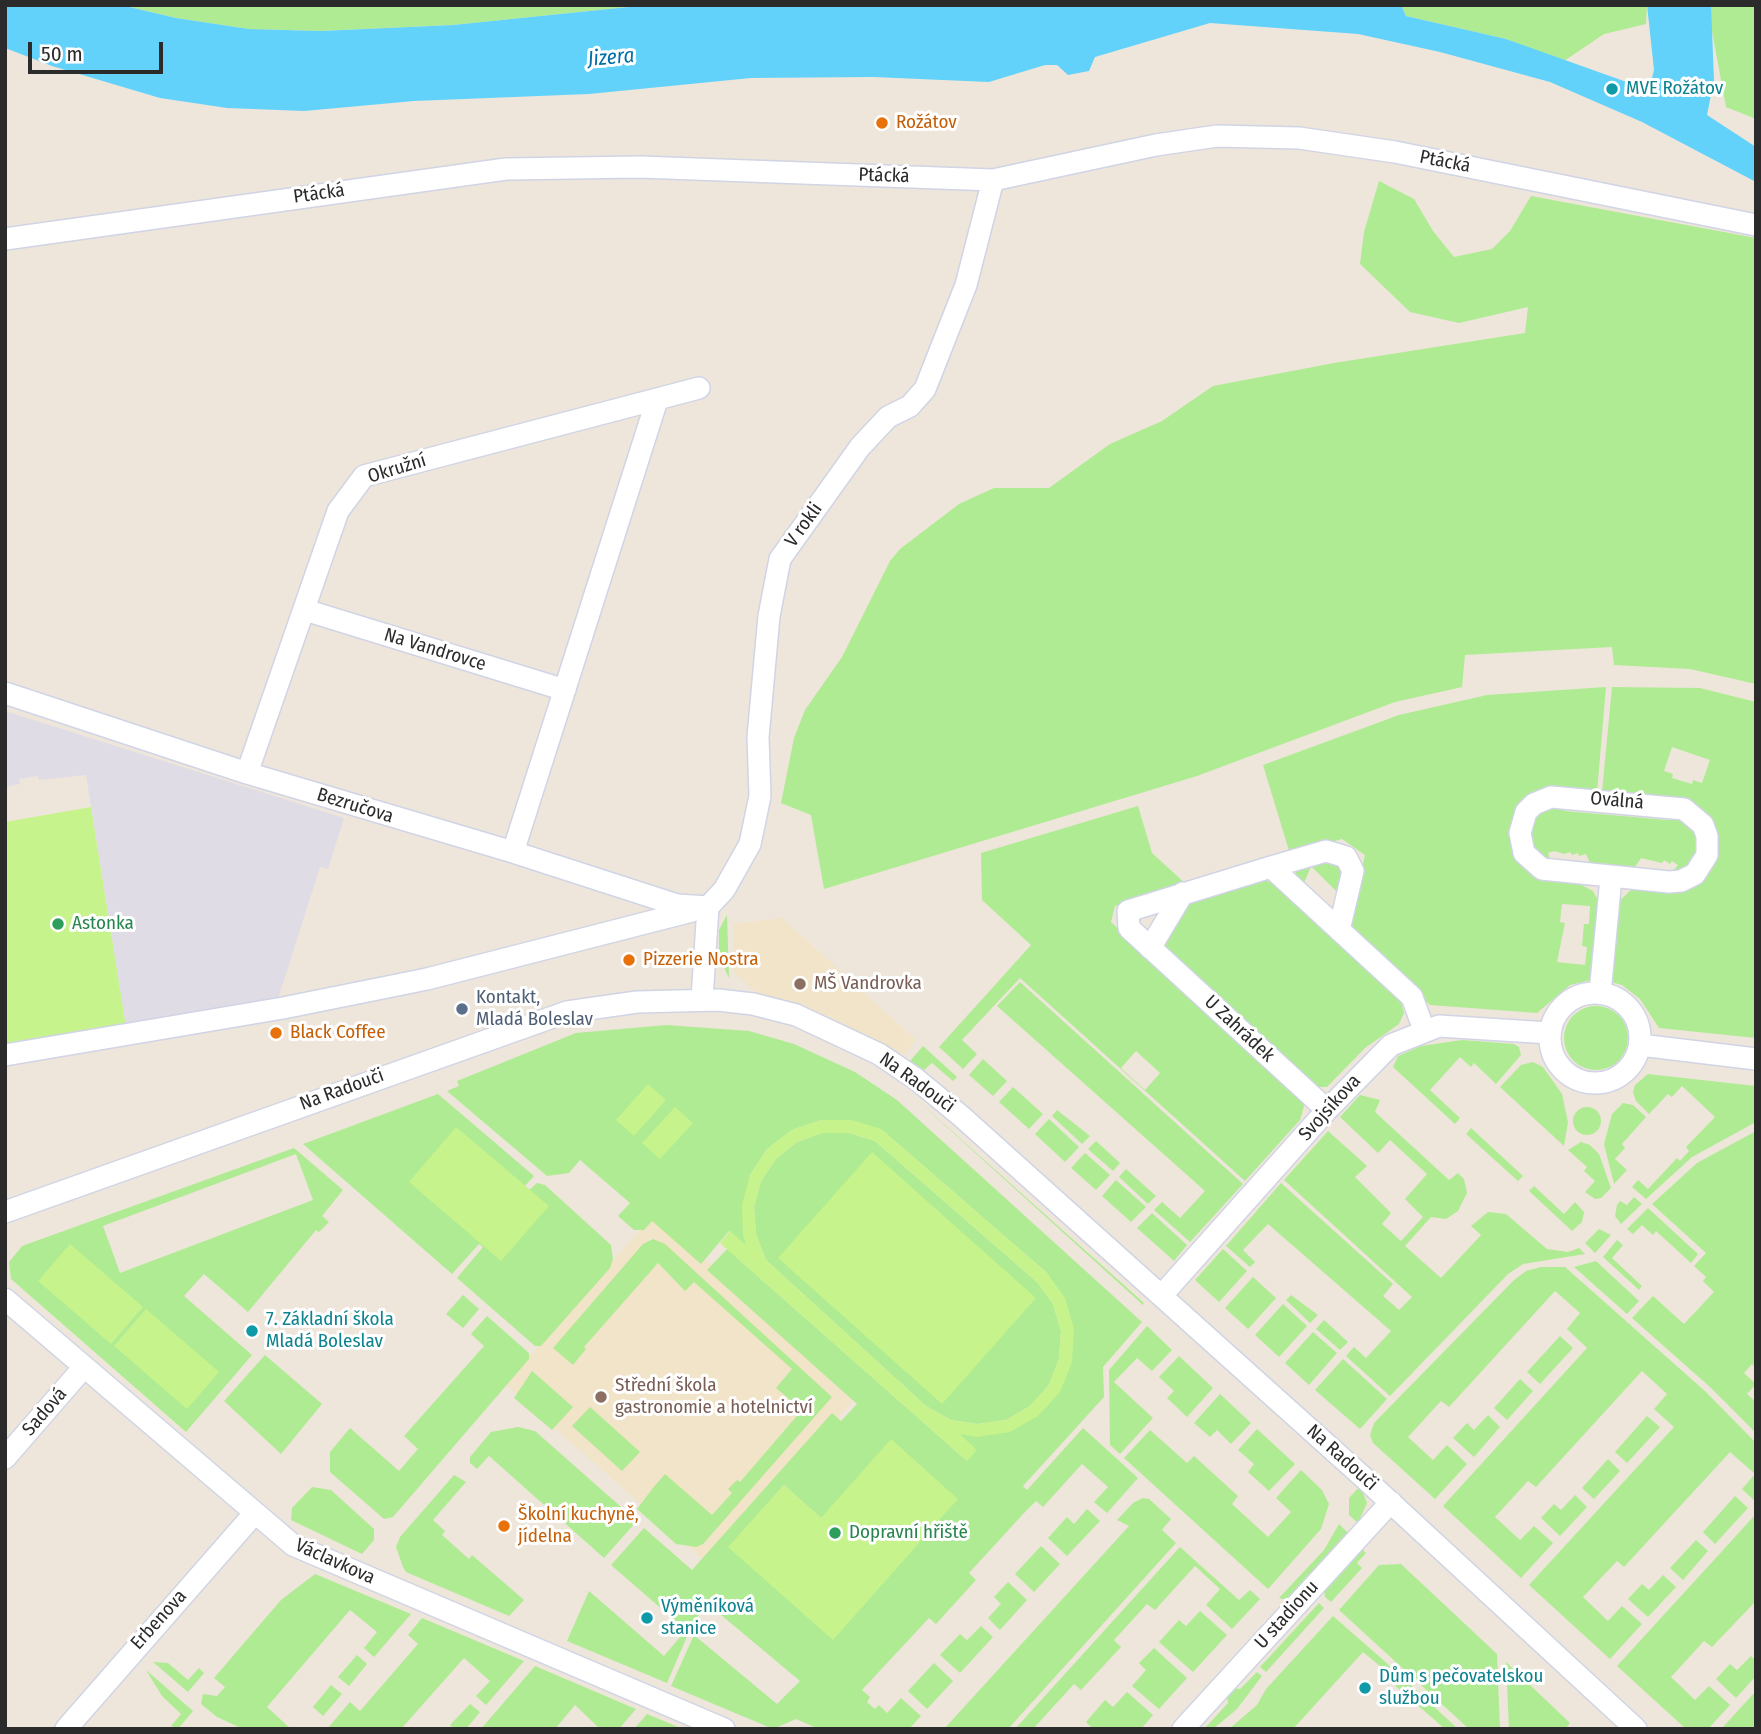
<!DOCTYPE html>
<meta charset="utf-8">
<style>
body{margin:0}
#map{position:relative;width:1761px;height:1734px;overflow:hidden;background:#eee6db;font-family:"Fira Sans Condensed",sans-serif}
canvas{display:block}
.frame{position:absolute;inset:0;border:7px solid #2b2b2b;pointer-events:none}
.scale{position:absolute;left:28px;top:42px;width:135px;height:32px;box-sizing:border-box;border:4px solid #2b2b2b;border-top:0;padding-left:9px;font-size:21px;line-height:24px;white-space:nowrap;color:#2b2b2b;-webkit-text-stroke:5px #fff;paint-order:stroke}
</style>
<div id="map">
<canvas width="1761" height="1734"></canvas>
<div class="frame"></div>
<div class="scale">50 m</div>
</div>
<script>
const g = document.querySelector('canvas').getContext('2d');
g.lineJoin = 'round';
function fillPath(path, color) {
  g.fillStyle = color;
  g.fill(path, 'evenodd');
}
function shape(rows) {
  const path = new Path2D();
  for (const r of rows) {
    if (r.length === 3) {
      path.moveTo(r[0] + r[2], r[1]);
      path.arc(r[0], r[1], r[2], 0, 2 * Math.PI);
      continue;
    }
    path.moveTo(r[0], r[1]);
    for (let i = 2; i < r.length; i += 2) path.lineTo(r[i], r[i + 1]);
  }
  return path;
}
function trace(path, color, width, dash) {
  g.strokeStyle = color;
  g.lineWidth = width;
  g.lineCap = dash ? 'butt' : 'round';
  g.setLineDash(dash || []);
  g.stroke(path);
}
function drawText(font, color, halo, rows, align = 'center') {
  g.font = font + ' "Fira Sans Condensed",sans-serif';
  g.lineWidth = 6;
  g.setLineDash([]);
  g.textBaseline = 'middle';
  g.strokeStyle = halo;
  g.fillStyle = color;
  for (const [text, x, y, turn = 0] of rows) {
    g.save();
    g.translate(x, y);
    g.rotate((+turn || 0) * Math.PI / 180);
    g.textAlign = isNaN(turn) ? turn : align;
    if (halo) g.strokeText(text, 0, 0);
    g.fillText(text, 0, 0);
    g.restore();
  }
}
fillPath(shape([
 [5,711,344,818,328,869,320,867,278,999,126,1027,86,775,39,780,38,776,19,779,20,784,5,787]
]), '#dfdce6');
fillPath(shape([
 [782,918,916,1040,902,1056,823,1014,758,994,734,973,733,924],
 [654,1214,859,1395,705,1561,505,1384]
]), '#f2e4c9');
fillPath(shape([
 [121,5,648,5,453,25,321,31,249,29,176,18],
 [1401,5,1647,5,1646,24,1604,34,1564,61,1506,39,1406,16],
 [1711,5,1756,5,1756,119,1726,107,1711,26],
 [1379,181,1414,199,1433,231,1454,257,1492,249,1510,231,1531,196,1756,238,1756,684,1690,669,1614,665,1612,647,1465,655,1462,687,1395,702,1197,776,824,889,811,815,781,803,794,738,805,710,842,657,890,561,900,549,959,504,994,488,1049,488,1110,444,1162,421,1213,386,1334,363,1525,333,1528,307,1459,323,1410,312,1360,264,1364,232],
 [1606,687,1597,792,1560,788,1511,832,1576,882,1593,891,1599,902,1591,980,1570,985,1537,1013,1430,1005,1354,935,1350,927,1349,918,1365,855,1342,839,1290,854,1263,765,1399,715,1487,695],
 [1562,904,1590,906,1589,924,1584,924,1582,946,1587,947,1585,965,1557,962,1565,923,1560,922],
 [1612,687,1700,688,1756,702,1756,1038,1659,1028,1640,999,1622,985,1611,982,1617,903,1632,889,1677,890,1713,831,1602,792],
 [1672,747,1710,760,1702,783,1693,780,1692,784,1672,778,1673,774,1664,771],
 [1560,805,1565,811,1668,820,1675,815,1698,831,1699,855,1682,872,1673,871,1678,865,1672,861,1670,864,1664,860,1662,863,1641,858,1632,871,1592,867,1586,854,1579,856,1578,853,1572,855,1570,852,1564,854,1554,851,1548,853,1551,862,1536,854,1529,840,1530,824,1539,811],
 [1138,806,1152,853,1187,885,1115,906,1111,922,1303,1099,1304,1106,1300,1120,1245,1181,1020,978,962,1040,977,1054,963,1069,939,1047,1031,945,982,900,981,853],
 [1136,1051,1160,1073,1145,1090,1121,1068],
 [1326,856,1343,861,1338,910,1332,911,1337,892,1311,866,1304,883,1296,874,1296,870],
 [1258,878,1279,885,1399,994,1404,1013,1399,1024,1365,1048,1327,1087,1315,1087,1167,952,1165,946,1187,902],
 [727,915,729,978,719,957,719,930],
 [1020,982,1243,1184,1190,1242,1154,1210,1162,1202,1180,1218,1205,1191,997,1006],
 [1596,1038,32],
 [666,1025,749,1031,794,1044,855,1072,897,1100,1142,1322,1103,1367,1104,1397,1023,1486,1027,1490,1083,1428,1138,1478,1107,1513,1094,1502,1108,1487,1082,1464,1043,1507,1036,1501,1024,1513,969,1573,976,1580,936,1624,929,1618,862,1690,870,1697,867,1702,875,1709,879,1705,887,1713,901,1698,921,1716,909,1729,819,1729,796,1719,773,1729,671,1686,694,1635,777,1704,800,1681,708,1604,687,1629,689,1632,667,1683,567,1641,589,1591,664,1656,686,1630,611,1565,644,1528,692,1570,832,1413,841,1421,857,1404,707,1270,727,1249,967,1461,959,1434,1010,1432,1072,1362,1047,1273,881,1129,821,1120,792,1130,767,1149,750,1175,747,1247,729,1231,701,1264,652,1221,644,1230,634,1230,618,1216,630,1203,580,1160,569,1173,547,1176,447,1091,459,1086,457,1081,576,1033],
 [784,1485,821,1518,729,1547],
 [1462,1040,1514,1044,1519,1047,1521,1055,1496,1084,1474,1063,1471,1067,1460,1057,1430,1090,1460,1118,1455,1124,1393,1067,1398,1056,1421,1046],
 [923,1046,957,1077,953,1081,932,1063,924,1070,910,1061],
 [983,1059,1007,1081,993,1096,969,1075],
 [1533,1062,1543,1067,1562,1094,1568,1122,1564,1146,1500,1087,1521,1065],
 [1648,1074,1756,1086,1756,1122,1692,1157,1646,1199,1632,1187,1638,1180,1648,1189,1677,1158,1680,1161,1689,1151,1686,1147,1715,1117,1682,1086,1672,1097,1668,1094,1649,1114,1636,1101,1633,1092,1635,1085],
 [1013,1087,1043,1114,1029,1129,999,1102],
 [906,1090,1144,1303,1143,1305],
 [438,1094,534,1176,525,1186,456,1127,548,1206,529,1190,537,1183,545,1185,611,1245,613,1259,610,1268,541,1346,535,1346,457,1278,483,1247,479,1244,452,1274,303,1144],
 [1360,1095,1380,1100,1375,1112,1449,1180,1458,1173,1464,1179,1467,1193,1458,1211,1446,1219,1431,1217,1405,1246,1441,1278,1481,1235,1471,1226,1488,1212,1506,1214,1547,1249,1568,1252,1579,1248,1585,1254,1523,1264,1508,1274,1390,1396,1346,1356,1354,1347,1366,1358,1391,1331,1268,1224,1243,1250,1255,1262,1250,1267,1226,1246,1281,1183,1393,1284,1383,1296,1399,1310,1412,1297,1284,1180,1328,1131,1367,1166,1355,1177,1391,1213,1382,1224,1401,1241,1423,1217,1405,1199,1427,1174,1390,1140,1378,1153,1340,1117],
 [1623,1103,1633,1105,1646,1117,1622,1144,1625,1148,1615,1159,1627,1170,1614,1184,1604,1144,1612,1114],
 [1587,1121,14],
 [1057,1110,1090,1136,1082,1144,1052,1116],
 [1049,1119,1079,1147,1065,1162,1035,1134],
 [1471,1128,1523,1176,1518,1181,1466,1134],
 [1756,1131,1756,1368,1752,1364,1744,1373,1756,1384,1747,1394,1756,1402,1756,1433,1710,1387,1632,1318,1653,1296,1684,1324,1714,1292,1703,1281,1706,1277,1694,1266,1706,1253,1652,1204,1697,1163],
 [822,1133,849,1133,875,1141,1038,1283,1053,1304,1061,1331,1059,1359,1049,1385,1030,1406,1006,1420,978,1424,951,1420,926,1406,766,1260,756,1234,754,1207,761,1181,776,1159,797,1142],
 [1096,1141,1120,1163,1113,1171,1088,1149],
 [1581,1142,1590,1145,1599,1154,1611,1188,1601,1198,1595,1199,1585,1192,1595,1181,1584,1171,1587,1167,1568,1150],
 [294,1148,343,1190,322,1216,329,1222,319,1232,316,1230,248,1312,204,1274,184,1296,252,1355,186,1432,11,1279,9,1262,22,1246],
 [296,1154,313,1200,120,1273,103,1226],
 [1085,1153,1110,1175,1096,1190,1071,1168],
 [1126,1169,1156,1196,1148,1204,1119,1177],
 [1116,1180,1146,1207,1131,1222,1102,1196],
 [1534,1186,1564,1214,1575,1202,1584,1212,1582,1222,1572,1231,1529,1191],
 [1634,1197,1642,1204,1621,1224,1615,1216,1617,1205,1620,1201,1627,1205],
 [1648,1208,1698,1254,1691,1263,1656,1231,1653,1235,1642,1225,1633,1234,1627,1229],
 [1152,1213,1187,1245,1174,1261,1137,1228],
 [1599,1229,1611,1235,1595,1253,1585,1243],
 [653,1239,665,1244,832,1397,703,1544,696,1547,676,1544,637,1509,653,1488,665,1474,712,1515,732,1493,728,1489,737,1480,740,1482,802,1410,776,1388,792,1369,694,1282,685,1291,658,1263,584,1347,586,1349,573,1365,553,1348,643,1244],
 [1617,1240,1623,1245,1612,1258,1642,1286,1639,1290,1603,1257],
 [1223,1249,1247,1271,1219,1302,1195,1280],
 [1596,1261,1639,1301,1627,1314,1574,1267],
 [1541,1267,1565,1267,1706,1392,1756,1443,1756,1502,1742,1489,1755,1474,1730,1452,1624,1567,1617,1561,1583,1597,1608,1621,1622,1606,1642,1624,1610,1659,1529,1585,1674,1427,1654,1409,1667,1394,1642,1371,1536,1487,1528,1481,1495,1517,1520,1540,1534,1526,1553,1543,1521,1578,1443,1506,1587,1348,1567,1329,1580,1313,1555,1291,1449,1407,1441,1401,1408,1437,1433,1460,1447,1445,1467,1464,1435,1499,1373,1443,1370,1435,1374,1423,1514,1280,1526,1271],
 [1253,1277,1276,1298,1248,1329,1225,1308],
 [463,1295,479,1309,463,1328,446,1314],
 [1291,1295,1318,1315,1310,1323,1286,1300],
 [1283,1304,1307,1326,1279,1357,1255,1335],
 [487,1316,529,1353,529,1359,393,1517,384,1519,330,1472,330,1452,350,1428,399,1471,418,1449,404,1436,484,1346,471,1334],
 [1324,1320,1348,1342,1340,1350,1316,1329],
 [1147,1326,1172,1350,1152,1371,1137,1358,1114,1382,1153,1418,1120,1454,1110,1445,1109,1370],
 [1313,1332,1337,1353,1309,1385,1285,1363],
 [1560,1336,1573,1348,1540,1384,1527,1372],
 [265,1355,322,1404,281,1454,224,1401],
 [1179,1356,1213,1388,1187,1417,1167,1398,1174,1391,1159,1377],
 [1343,1359,1387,1399,1360,1429,1315,1390],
 [532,1371,573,1407,552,1430,514,1398],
 [1520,1379,1533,1391,1507,1420,1494,1408],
 [1220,1394,1251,1423,1231,1444,1217,1430,1210,1437,1194,1423],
 [590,1407,640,1452,622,1471,572,1426],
 [1488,1415,1500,1427,1474,1457,1453,1438,1467,1423,1474,1430],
 [1647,1416,1660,1427,1627,1463,1615,1452],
 [518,1427,535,1431,637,1521,604,1558,489,1456,477,1469,470,1463,470,1457,491,1432],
 [1257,1429,1295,1464,1269,1491,1248,1472,1254,1464,1238,1450],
 [1150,1430,1187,1463,1194,1456,1238,1496,1232,1504,1268,1537,1291,1512,1276,1498,1301,1470,1322,1490,1329,1504,1321,1529,1268,1589,1124,1458],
 [1608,1459,1620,1471,1594,1499,1582,1488],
 [454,1475,466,1482,433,1520,445,1531,442,1535,469,1559,472,1555,524,1600,509,1616,406,1572,403,1567,396,1547,400,1537],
 [1360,1486,1367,1503,1358,1523,1349,1515,1349,1498],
 [312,1487,331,1490,374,1529,374,1540,362,1554,291,1520,292,1508],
 [1575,1495,1587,1507,1560,1536,1541,1518,1554,1504,1561,1510],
 [1735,1496,1748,1508,1715,1544,1703,1532],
 [1143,1498,1149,1499,1171,1519,1162,1530,1176,1543,1008,1729,944,1729,1129,1526,1117,1520,1133,1503],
 [1087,1509,1100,1521,1067,1556,1048,1538,1067,1517,1074,1524],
 [1756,1514,1756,1601,1712,1647,1704,1641,1671,1677,1695,1700,1709,1686,1730,1705,1708,1729,1686,1729,1617,1666],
 [1339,1524,1349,1534,1288,1600,1279,1598,1324,1550],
 [1696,1540,1708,1551,1683,1580,1670,1568],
 [1041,1546,1060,1564,1034,1592,1015,1574],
 [1180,1547,1239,1600,1250,1590,1260,1599,1232,1629,1206,1605,1220,1589,1195,1566,1155,1610,1147,1604,1114,1640,1121,1647,1081,1690,1074,1684,1033,1729,1015,1729],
 [1361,1548,1366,1553,1357,1563,1362,1568,1331,1602,1325,1597,1324,1589],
 [1401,1564,1497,1654,1500,1729,1469,1729,1339,1610,1379,1565],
 [315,1574,411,1614,374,1657,364,1648,377,1632,350,1610,267,1707,291,1729,243,1729,217,1717,201,1704,203,1694,217,1696,225,1687,214,1678,281,1600],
 [1663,1575,1676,1587,1648,1617,1628,1599,1642,1584,1649,1590],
 [1008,1582,1027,1600,1000,1630,988,1618,1001,1604,994,1597],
 [1319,1603,1324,1608,1266,1672,1260,1667],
 [1200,1611,1227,1635,1193,1672,1159,1642,1179,1620,1186,1626],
 [1333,1616,1398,1673,1458,1729,1445,1729,1391,1682,1385,1676,1387,1672,1363,1652,1293,1729,1229,1729,1257,1705,1266,1689],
 [422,1618,524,1661,486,1705,476,1696,490,1681,464,1658,401,1729,327,1729,350,1702,360,1711,418,1644,408,1635],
 [981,1626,993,1637,960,1673,940,1655,960,1634,967,1640],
 [1154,1648,1187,1678,1159,1709,1132,1686,1146,1670,1139,1663],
 [357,1655,367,1664,349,1686,338,1677],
 [1751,1656,1756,1661,1756,1676,1736,1698,1716,1679,1730,1664,1737,1670],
 [153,1662,168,1663,188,1680,199,1668,204,1673,188,1692],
 [1506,1662,1570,1723,1565,1729,1509,1729],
 [934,1663,953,1681,927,1709,908,1691],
 [535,1666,636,1709,619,1729,600,1729,575,1705,555,1729,481,1729],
 [146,1670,193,1711,178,1729,171,1726,181,1714,162,1696],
 [1257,1672,1262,1676,1237,1709,1213,1729,1204,1729,1228,1703,1227,1695,1234,1688,1240,1689],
 [331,1685,342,1694,323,1716,313,1707],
 [1756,1691,1756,1729,1723,1729,1722,1728],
 [1127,1692,1153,1715,1141,1729,1093,1729,1086,1722,1105,1700,1113,1707],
 [470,1704,480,1712,466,1729,454,1729,450,1725],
 [647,1714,683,1729,634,1729]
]), '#afeb92');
fillPath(shape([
 [91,807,126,1027,5,1046,5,822],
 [648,1084,666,1100,634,1136,616,1120],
 [675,1107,693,1123,660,1159,642,1143],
 [821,1120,852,1120,881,1129,1047,1273,1065,1298,1074,1329,1072,1362,1060,1392,1038,1416,1010,1432,977,1437,960,1434,977,1450,967,1461,720,1243,730,1231,746,1245,743,1235,742,1205,750,1175,767,1149,792,1130],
 [822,1133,849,1133,875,1141,1038,1283,1053,1304,1061,1331,1059,1359,1049,1385,1030,1406,1006,1420,978,1424,951,1420,926,1406,766,1260,756,1234,754,1207,761,1181,776,1159,797,1142],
 [456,1127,549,1206,501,1261,409,1182],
 [872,1152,1036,1298,942,1404,778,1258],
 [70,1244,143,1307,111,1344,38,1281],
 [146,1309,219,1372,187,1409,114,1346],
 [891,1439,958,1499,833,1640,728,1547,784,1485,821,1518]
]), '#c7f38c');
fillPath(shape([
 [5,5,121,5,176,18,249,29,321,31,453,25,648,5,1401,5,1406,16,1506,39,1649,90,1654,70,1647,5,1711,5,1714,80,1707,115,1756,147,1756,182,1642,122,1550,82,1440,52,1358,34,1210,23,1095,57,1089,71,1068,75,1057,65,1045,65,989,82,873,77,751,78,589,94,414,101,304,111,227,108,160,98,52,66,5,48]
]), '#63d2fb');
const minor = shape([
 [5,239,506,169,640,167,993,180,1156,145,1217,136,1299,138,1395,152,1756,225],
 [305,610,565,690],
 [5,693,247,773,513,852,677,905,708,907],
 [247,773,338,511,364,476,699,388],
 [1551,797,1684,809,1703,825,1707,836,1707,855,1695,874,1681,881,1669,882,1542,869,1524,853,1520,833,1526,812,1534,804,1551,797],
 [513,852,657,400],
 [1271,867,1326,851,1346,857,1353,871,1339,930],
 [708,907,724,890,750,844,760,796,758,737,769,616,780,559,860,447,888,417,910,406,925,389,966,285,993,180],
 [1150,948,1183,893],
 [1595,1038,45],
 [1600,993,1611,878],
 [702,999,708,907],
 [1640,1045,1756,1059],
 [5,1055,283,1008,427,979,692,911],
 [1327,1110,1129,928,1128,911,1271,867,1412,997,1424,1030],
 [5,1212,567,1012,637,1002,718,1000,753,1004,796,1015,879,1054,916,1079,961,1116,1363,1477,1636,1729],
 [1162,1295,1327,1110,1391,1045,1439,1026,1550,1033],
 [5,1299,293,1545,724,1729],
 [5,1458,84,1367],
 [66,1729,254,1514],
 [1183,1729,1391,1502]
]);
trace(minor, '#d0d4e5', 24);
trace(minor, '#fff', 21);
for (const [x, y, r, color] of [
 [1612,89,7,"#0f9aa8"],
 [882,123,7,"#e8710a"],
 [58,924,7,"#2e9e5b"],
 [629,960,7,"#e8710a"],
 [800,984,7,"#8d6e63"],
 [462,1009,7,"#5c6f8a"],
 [276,1033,7,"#e8710a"],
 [252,1331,7,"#0f9aa8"],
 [601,1397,7,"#8d6e63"],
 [504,1526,7,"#e8710a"],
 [835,1533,7,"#2e9e5b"],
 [647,1618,7,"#0f9aa8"],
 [1365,1688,7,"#0f9aa8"]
]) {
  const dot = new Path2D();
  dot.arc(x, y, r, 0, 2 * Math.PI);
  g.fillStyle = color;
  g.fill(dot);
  trace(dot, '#fff', 2.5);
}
drawText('19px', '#0d838f', '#fff', [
 ["MVE Rožátov",1626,89],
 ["7. Základní škola",266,1320],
 ["Mladá Boleslav",266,1342],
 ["Výměníková",661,1607],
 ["stanice",661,1629],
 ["Dům s pečovatelskou",1379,1677],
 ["službou",1379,1699]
], 'left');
drawText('19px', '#c56008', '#fff', [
 ["Rožátov",896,123],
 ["Pizzerie Nostra",643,960],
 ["Black Coffee",290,1033],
 ["Školní kuchyně,",518,1515],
 ["jídelna",518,1537]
], 'left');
drawText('19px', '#2b2b2b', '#fff', [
 ["Ptácká",1445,162,11],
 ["Ptácká",884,176,2],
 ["Ptácká",319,194,-8],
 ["Okružní",397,469,-17],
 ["V rokli",804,525,-54],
 ["Na Vandrovce",435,650,17],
 ["Oválná",1617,801,5],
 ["Bezručova",355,806,17],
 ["U Zahrádek",1239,1029,43],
 ["Na Radouči",917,1083,36],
 ["Na Radouči",342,1090,-20],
 ["Svojsíkova",1330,1108,-48],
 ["Sadová",45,1412,-49],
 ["Na Radouči",1342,1458,42],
 ["Václavkova",335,1562,24],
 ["U stadionu",1287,1615,-48],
 ["Erbenova",159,1620,-48]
]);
drawText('19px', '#27864d', '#fff', [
 ["Astonka",72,924],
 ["Dopravní hřiště",849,1533]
], 'left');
drawText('19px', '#785e54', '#fff', [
 ["MŠ Vandrovka",814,984],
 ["Střední škola",615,1386],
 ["gastronomie a hotelnictví",615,1408]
], 'left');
drawText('19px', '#4e5e75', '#fff', [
 ["Kontakt,",476,998],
 ["Mladá Boleslav",476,1020]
], 'left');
drawText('italic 21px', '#006ea9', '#fff', [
 ["Jizera",611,58,-5]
]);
</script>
